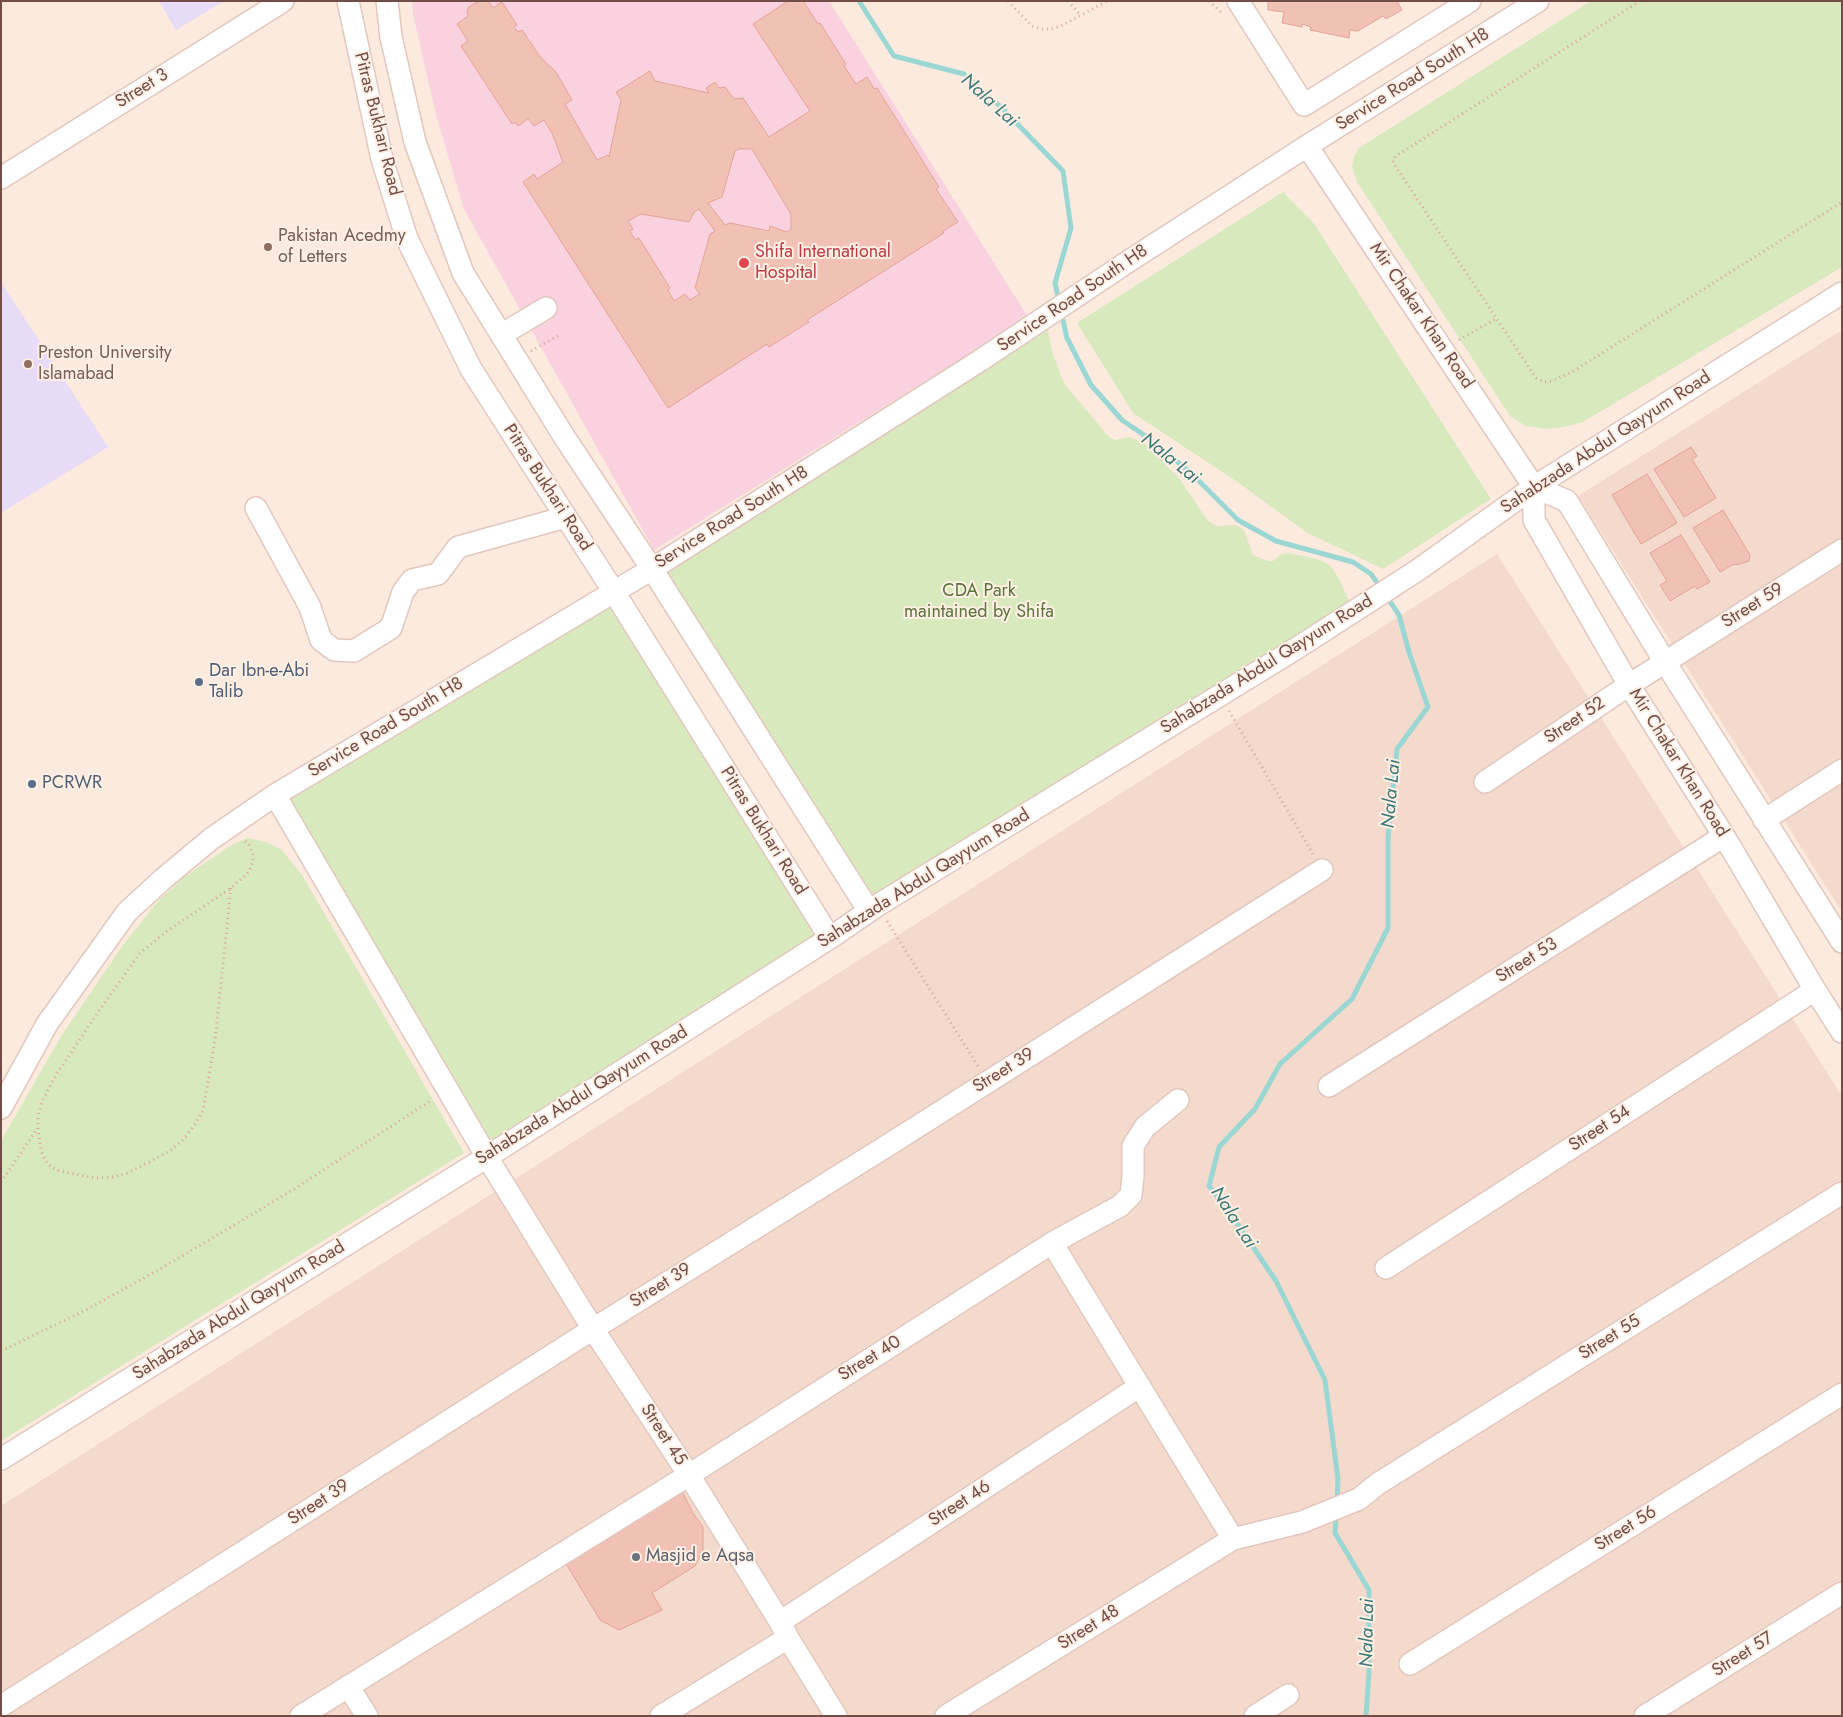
<!DOCTYPE html>
<style>
body{margin:0}
#map{position:relative;width:1843px;height:1717px;overflow:hidden;background:#fceade;font-family:Jost,sans-serif}
canvas{display:block}
.frame{position:absolute;inset:0;border:2px solid #724d47;pointer-events:none}
</style>
<div id="map">
<canvas width="1843" height="1717"></canvas>
<div class="frame"></div>
</div>
<script>
const g = document.querySelector('canvas').getContext('2d');
g.lineJoin = 'round';
function fillPath(path, color) {
  g.fillStyle = color;
  g.fill(path, 'evenodd');
}
function shape(rows) {
  const path = new Path2D();
  for (const r of rows) {
    path.moveTo(r[0], r[1]);
    for (let i = 2; i < r.length; i += 2) path.lineTo(r[i], r[i + 1]);
  }
  return path;
}
function trace(path, color, width, dash) {
  g.strokeStyle = color;
  g.lineWidth = width;
  g.lineCap = dash ? 'butt' : 'round';
  g.setLineDash(dash || []);
  g.stroke(path);
}
function drawText(font, color, halo, rows, align = 'center') {
  g.font = font + ' Jost,sans-serif';
  g.lineWidth = 4;
  g.setLineDash([]);
  g.textBaseline = 'middle';
  g.strokeStyle = halo;
  g.fillStyle = color;
  for (const [text, x, y, turn = 0] of rows) {
    g.save();
    g.translate(x, y);
    g.rotate((+turn || 0) * Math.PI / 180);
    g.textAlign = isNaN(turn) ? turn : align;
    if (halo) g.strokeText(text, 0, 0);
    g.fillText(text, 0, 0);
    g.restore();
  }
}
fillPath(shape([
 [1842,330,1842,912,1578,496],
 [1497,554,1842,1096,1842,1716,1,1716,1,1506]
]), '#f4dacd');
fillPath(shape([
 [159,1,224,1,176,30],
 [1,282,108,447,1,513]
]), '#e7dbf8');
fillPath(shape([
 [412,1,829,1,1028,317,654,550,464,209,436,115,413,14]
]), '#fad1df');
fillPath(shape([
 [1591,1,1842,1,1842,267,1583,422,1564,427,1546,429,1526,426,1510,416,1357,182,1352,167,1354,157,1359,148],
 [1283,192,1313,222,1491,499,1383,569,1306,532,1236,481,1133,413,1077,323],
 [1045,318,1052,351,1060,374,1066,386,1110,438,1116,440,1129,437,1143,442,1179,478,1208,521,1217,526,1236,525,1244,530,1253,555,1268,561,1273,561,1281,554,1289,553,1317,559,1326,563,1333,569,1340,581,1354,611,869,911,652,569],
 [614,592,830,938,487,1157,275,795],
 [247,838,266,842,282,850,302,875,464,1153,1,1441,1,1141,60,1038,123,945,158,901,183,878,230,846]
]), '#d8e9bd');
trace(shape([
 [859,1,894,56,964,74,1002,108,1063,171,1071,228,1055,283,1059,301],
 [1061,312,1067,338,1091,385,1122,420,1154,442,1192,474,1238,520,1276,541,1353,562,1371,574,1381,588],
 [1337,1503,1338,1479,1325,1380,1276,1281,1228,1210,1209,1186,1219,1147,1255,1109,1280,1064,1352,999,1388,928,1388,838,1397,749,1428,707,1409,652,1399,615,1387,597],
 [1336,1514,1335,1533,1369,1590,1369,1672,1366,1716]
]), '#9ad7d3', 5);
const building = shape([
 [479,1,488,1,493,8,502,2,517,25,514,27,518,32,522,30,541,58,556,72,572,100,565,104,597,160,608,155,609,157,621,100,616,92,650,71,655,81,709,93,706,88,715,82,719,88,725,87,734,99,743,98,769,137,810,111,753,24,788,1,803,1,818,24,820,23,846,64,844,66,856,84,867,77,874,89,877,88,939,187,936,189,958,222,943,231,944,233,807,320,809,322,769,347,767,344,668,408,523,182,534,174,537,179,563,162,552,133,544,120,534,126,528,119,518,126,515,122,512,124,461,46,468,41,457,24,468,16,467,11,469,7,479,1],
 [739,149,752,149,791,214,791,229,787,232,770,226,769,231,730,223,725,225,708,203,722,197,735,151,739,149],
 [699,209,715,231,710,234,695,288,700,294,690,300,685,294,674,301,668,290,670,288,639,238,635,240,630,231,633,229,628,221,641,214,689,222,694,212,699,209],
 [1268,1,1397,1,1402,10,1386,19,1383,16,1358,31,1350,30,1349,38,1310,30,1311,27,1302,24,1302,27,1282,23,1284,12,1268,10,1268,1],
 [1691,447,1697,456,1692,459,1716,498,1684,517,1654,469,1691,447],
 [1647,474,1677,523,1641,544,1612,495,1647,474],
 [1723,510,1750,555,1749,561,1740,564,1732,565,1720,572,1693,528,1723,510],
 [1681,535,1710,582,1697,589,1695,586,1670,601,1660,585,1667,581,1650,553,1681,535],
 [681,1489,693,1513,703,1527,703,1550,695,1566,652,1593,662,1610,619,1630,600,1620,565,1562,681,1489]
]);
fillPath(building, '#f2c1b6');
trace(building, '#e4a396', 1);
const minor = shape([
 [348,1,382,159,407,239,471,369,614,592,830,938],
 [387,1,391,37,415,142,463,273,565,438,652,569,869,911],
 [1238,1,1304,105,1470,1],
 [1307,146,1534,487,1534,520,1629,685,1724,836,1815,990,1842,1032],
 [1,178,283,1],
 [501,335,546,308],
 [1534,487,1567,501,1665,662,1842,942],
 [256,508,310,607,321,640,334,650,354,651,391,628,403,592,412,580,438,574,458,547,566,517],
 [1485,782,1629,685,1842,550],
 [275,795,487,1157,593,1329,689,1475,780,1622,788,1638,836,1716],
 [1764,820,1842,770],
 [1329,1086,1724,836],
 [1,1108,47,1024,127,912,163,879,211,839,275,795,652,569,981,360,1129,261,1307,146,1538,1],
 [1052,1243,1233,1539],
 [1386,1268,1815,990],
 [1,1459,487,1157,830,938,878,905,1297,648,1418,570,1534,487,1842,293],
 [780,1622,1140,1386],
 [1410,1664,1842,1394],
 [348,1686,367,1716],
 [1,1706,593,1329,882,1149,1322,870],
 [301,1716,689,1475,1052,1243,1120,1206,1131,1195,1133,1177,1133,1146,1145,1127,1178,1100],
 [661,1716,788,1638],
 [946,1716,1233,1539,1302,1522,1359,1499,1379,1483,1842,1193],
 [1255,1716,1288,1695],
 [1645,1716,1842,1593]
]);
trace(minor, '#e2c7be', 24);
trace(shape([
 [1008,1,1032,26,1041,29,1051,29,1061,26,1107,1],
 [1068,1,1081,16],
 [1209,1,1221,12],
 [1640,1,1396,156,1393,160,1394,164,1536,378,1545,382,1552,381,1572,372,1842,202],
 [1459,340,1497,318],
 [531,351,561,334],
 [1229,711,1313,854],
 [231,888,215,1040,203,1111,195,1124,184,1139,170,1151,128,1173,113,1177,96,1178,59,1171,51,1167,45,1160,41,1151,38,1128,38,1117,42,1102,53,1080,94,1018,140,953,167,931,231,888,249,872,253,861,253,855,249,845,244,840],
 [887,921,978,1066],
 [1,1182,37,1129],
 [1,1351,86,1310,160,1269,283,1196,432,1100]
]), '#d6a49a', 3, [1, 4]);
trace(minor, '#fff', 21);
for (const [x, y, r, color] of [
 [268,247,5,"#8d6e63"],
 [744,263,6,"#e0444e"],
 [28,364,5,"#8d6e63"],
 [199,682,5,"#5c6f8a"],
 [32,784,5,"#5c6f8a"],
 [636,1557,5,"#6b7280"]
]) {
  const dot = new Path2D();
  dot.arc(x, y, r, 0, 2 * Math.PI);
  g.fillStyle = color;
  g.fill(dot);
  trace(dot, '#ffefe4', 2);
}
drawText('18px', '#724d47', '#ffefe4', [
 ["Service Road South H8",1413,80,-32],
 ["Street 3",142,89,-32],
 ["Pitras Bukhari Road",377,124,76],
 ["Service Road South H8",1073,299,-34],
 ["Mir Chakar Khan Road",1421,316,56],
 ["Sahabzada Abdul Qayyum Road",1606,443,-33],
 ["Pitras Bukhari Road",547,488,57],
 ["Service Road South H8",732,518,-32],
 ["Street 59",1753,606,-32],
 ["Sahabzada Abdul Qayyum Road",1267,665,-32],
 ["Street 52",1575,721,-34],
 ["Service Road South H8",386,728,-31],
 ["Mir Chakar Khan Road",1678,763,58],
 ["Pitras Bukhari Road",763,831,58],
 ["Sahabzada Abdul Qayyum Road",924,879,-32],
 ["Street 53",1527,961,-32],
 ["Street 39",1004,1071,-32],
 ["Sahabzada Abdul Qayyum Road",582,1096,-32],
 ["Street 54",1600,1129,-33],
 ["Street 39",661,1286,-32],
 ["Sahabzada Abdul Qayyum Road",239,1311,-32],
 ["Street 55",1610,1338,-32],
 ["Street 40",870,1359,-32],
 ["Street 45",663,1435,57],
 ["Street 39",319,1503,-33],
 ["Street 46",960,1504,-33],
 ["Street 56",1626,1529,-32],
 ["Street 48",1089,1628,-32],
 ["Street 57",1743,1655,-32]
]);
drawText('18px', '#785e54', '#ffefe4', [
 ["Pakistan Acedmy",278,237],
 ["of Letters",278,258],
 ["Preston University",38,354],
 ["Islamabad",38,375]
], 'left');
drawText('18px', '#be3a42', '#ffefe4', [
 ["Shifa International",755,253],
 ["Hospital",755,274]
], 'left');
drawText('18px', '#58733c', '#ffefe4', [
 ["CDA Park",979,592],
 ["maintained by Shifa",979,613]
]);
drawText('18px', '#4e5e75', '#ffefe4', [
 ["Dar Ibn-e-Abi",209,672],
 ["Talib",209,693],
 ["PCRWR",42,784]
], 'left');
drawText('18px', '#5b616d', '#ffefe4', [
 ["Masjid e Aqsa",646,1557]
], 'left');
drawText('italic 19px', '#3b7876', '#ffefe4', [
 ["Nala Lai",989,101,42],
 ["Nala Lai",1170,459,39],
 ["Nala Lai",1392,794,-85],
 ["Nala Lai",1233,1218,57],
 ["Nala Lai",1368,1633,-89]
]);
</script>
